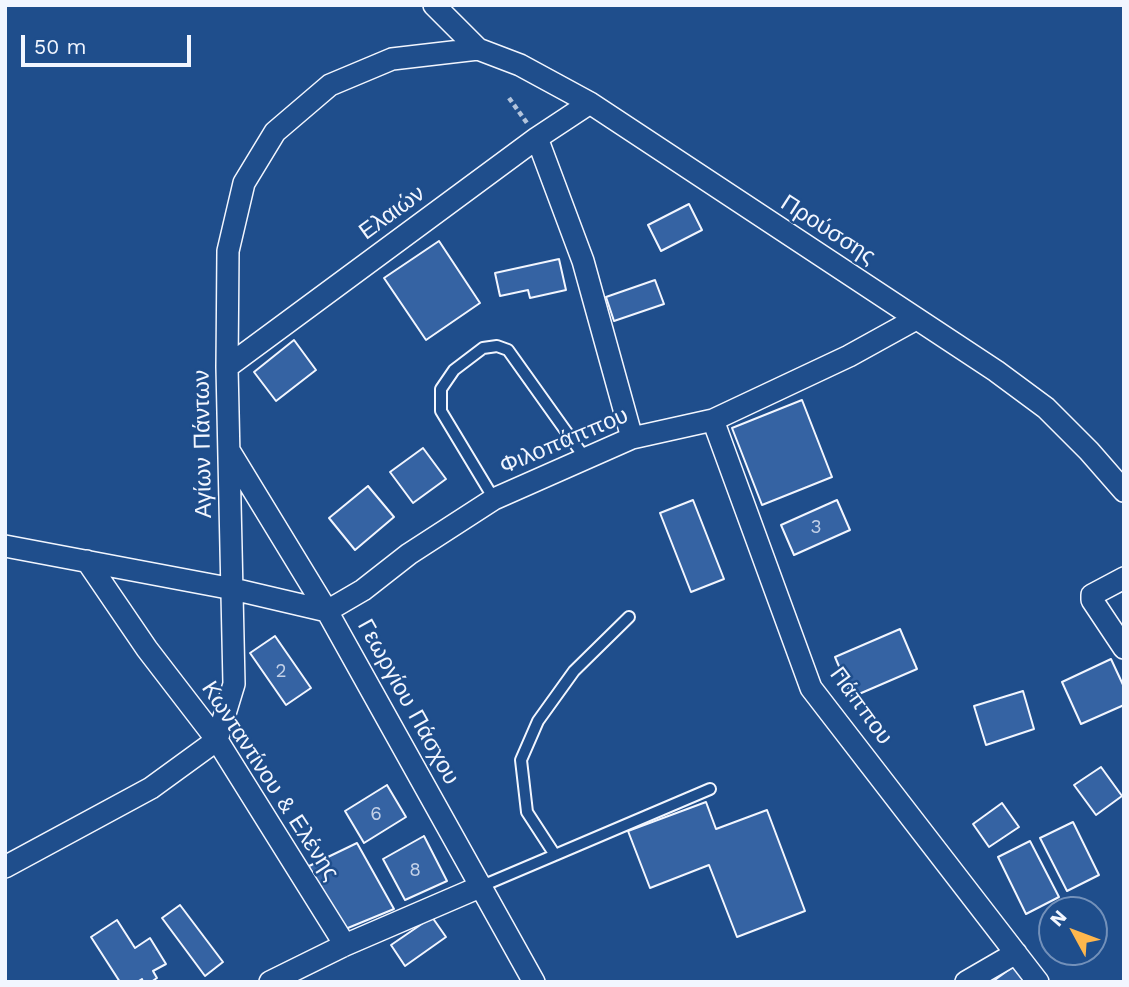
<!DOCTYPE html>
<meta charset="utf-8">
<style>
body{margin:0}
#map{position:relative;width:1129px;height:987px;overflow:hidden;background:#1f4e8c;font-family:"Work Sans",sans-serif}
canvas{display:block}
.frame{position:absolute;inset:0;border:7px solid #f2f6ff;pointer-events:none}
.north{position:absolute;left:1038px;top:896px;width:70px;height:70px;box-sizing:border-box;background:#1f4e8c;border:2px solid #7391ba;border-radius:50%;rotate:311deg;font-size:19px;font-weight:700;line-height:28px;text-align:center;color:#f2f6ff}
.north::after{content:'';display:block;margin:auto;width:24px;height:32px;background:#ffb74d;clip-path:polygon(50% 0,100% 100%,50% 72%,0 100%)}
.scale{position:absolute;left:21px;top:35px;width:170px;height:32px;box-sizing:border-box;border:4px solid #f2f6ff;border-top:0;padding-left:9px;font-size:21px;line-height:24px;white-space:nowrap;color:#f2f6ff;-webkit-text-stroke:5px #1f4e8c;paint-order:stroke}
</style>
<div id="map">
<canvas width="1129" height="987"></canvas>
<div class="frame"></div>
<div class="north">N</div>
<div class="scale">50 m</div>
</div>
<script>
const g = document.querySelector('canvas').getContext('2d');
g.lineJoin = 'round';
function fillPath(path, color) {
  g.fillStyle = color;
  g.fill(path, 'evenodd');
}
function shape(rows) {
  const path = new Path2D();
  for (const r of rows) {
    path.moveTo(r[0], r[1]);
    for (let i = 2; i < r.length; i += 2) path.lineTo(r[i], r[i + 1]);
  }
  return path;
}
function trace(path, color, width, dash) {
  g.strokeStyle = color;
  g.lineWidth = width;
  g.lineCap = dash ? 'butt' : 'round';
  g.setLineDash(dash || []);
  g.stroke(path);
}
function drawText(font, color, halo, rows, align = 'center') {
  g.font = font + ' "Work Sans",sans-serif';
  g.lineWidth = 5;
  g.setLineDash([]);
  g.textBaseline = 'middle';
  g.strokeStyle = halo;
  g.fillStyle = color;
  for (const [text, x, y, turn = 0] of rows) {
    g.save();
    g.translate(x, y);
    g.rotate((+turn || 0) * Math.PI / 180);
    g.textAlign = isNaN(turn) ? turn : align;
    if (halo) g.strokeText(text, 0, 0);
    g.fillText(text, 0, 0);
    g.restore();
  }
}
const building = shape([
 [689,204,702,230,661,251,648,225,689,204],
 [439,241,480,303,426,340,384,278,439,241],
 [559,259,566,290,530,298,528,290,500,296,495,273,559,259],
 [655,280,664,304,614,321,606,297,655,280],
 [294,340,316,370,276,401,254,372,294,340],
 [802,400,832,477,762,505,732,428,802,400],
 [423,448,446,479,413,503,390,472,423,448],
 [368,486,394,517,355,550,329,518,368,486],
 [693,500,724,579,691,592,660,513,693,500],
 [837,500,850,530,794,555,781,525,837,500],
 [900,629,917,669,852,697,835,657,900,629],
 [275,636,311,688,286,705,250,653,275,636],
 [1111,659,1124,687,1124,705,1081,724,1062,682,1111,659],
 [1023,691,1034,729,986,745,974,706,1023,691],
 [1101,767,1122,796,1096,815,1074,785,1101,767],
 [387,785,406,817,364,843,345,811,387,785],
 [706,802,716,829,767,810,805,911,737,937,709,865,650,888,628,831,706,802],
 [1002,803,1019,827,989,847,973,824,1002,803],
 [1073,822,1099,875,1067,891,1040,838,1073,822],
 [424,836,447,881,405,900,383,859,424,836],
 [1030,841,1059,897,1026,914,998,857,1030,841],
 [357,843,394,909,343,930,305,868,357,843],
 [180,905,223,962,205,976,162,918,180,905],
 [432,917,446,937,405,966,391,945,432,917],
 [117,920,135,948,150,938,166,964,153,971,157,978,151,982,143,982,142,979,137,982,120,982,91,937,117,920],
 [1014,966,1026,982,992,982,1014,966]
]);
fillPath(building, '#3563a3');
trace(building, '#f2f6ff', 2);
const service = shape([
 [494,499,441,411,441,389,454,370,483,348,497,346,508,350,585,458],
 [555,855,710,789],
 [482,886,555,855,527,812,521,760,538,721,574,671,629,617]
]);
const minor = shape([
 [434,5,478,49,520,65,590,103,996,371,1046,408,1089,451,1124,491],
 [537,138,583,261,632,438],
 [227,367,537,138,590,103],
 [713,420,811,688,1038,982],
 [230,452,327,611,534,982],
 [5,546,233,589,327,611,363,590,409,554,494,499,632,438,713,420,849,356,916,319],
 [87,561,147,649,217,740,345,945],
 [1124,578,1092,595,1092,600,1124,648],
 [5,867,151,788,217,740,234,684,227,367,228,251,244,183,275,132,330,85,392,59,478,49],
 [270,982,345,945,482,886],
 [966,982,1016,953]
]);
trace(service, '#f2f6ff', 14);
trace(minor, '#f2f6ff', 24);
trace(shape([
 [509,98,527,123]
]), '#b3c4dc', 4.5, [5, 3.5]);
trace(service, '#1f4e8c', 10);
trace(minor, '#1f4e8c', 21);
drawText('19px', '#c3d1e8', null, [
 ["3",816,527],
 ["2",281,671],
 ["6",376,814],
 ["8",415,870]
]);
drawText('23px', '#f2f6ff', '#1f4e8c', [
 ["Ελαιών",392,213,-36],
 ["Προύσσης",828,230,33],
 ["Φιλοπάππου",564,441,-23],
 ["Αγίων Πάντων",203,444,-91],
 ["Γεωργίου Πάσχου",408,702,61],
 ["Πάππου",861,706,54],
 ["Κωνταντίνου & Ελένης",270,781,57]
]);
</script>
